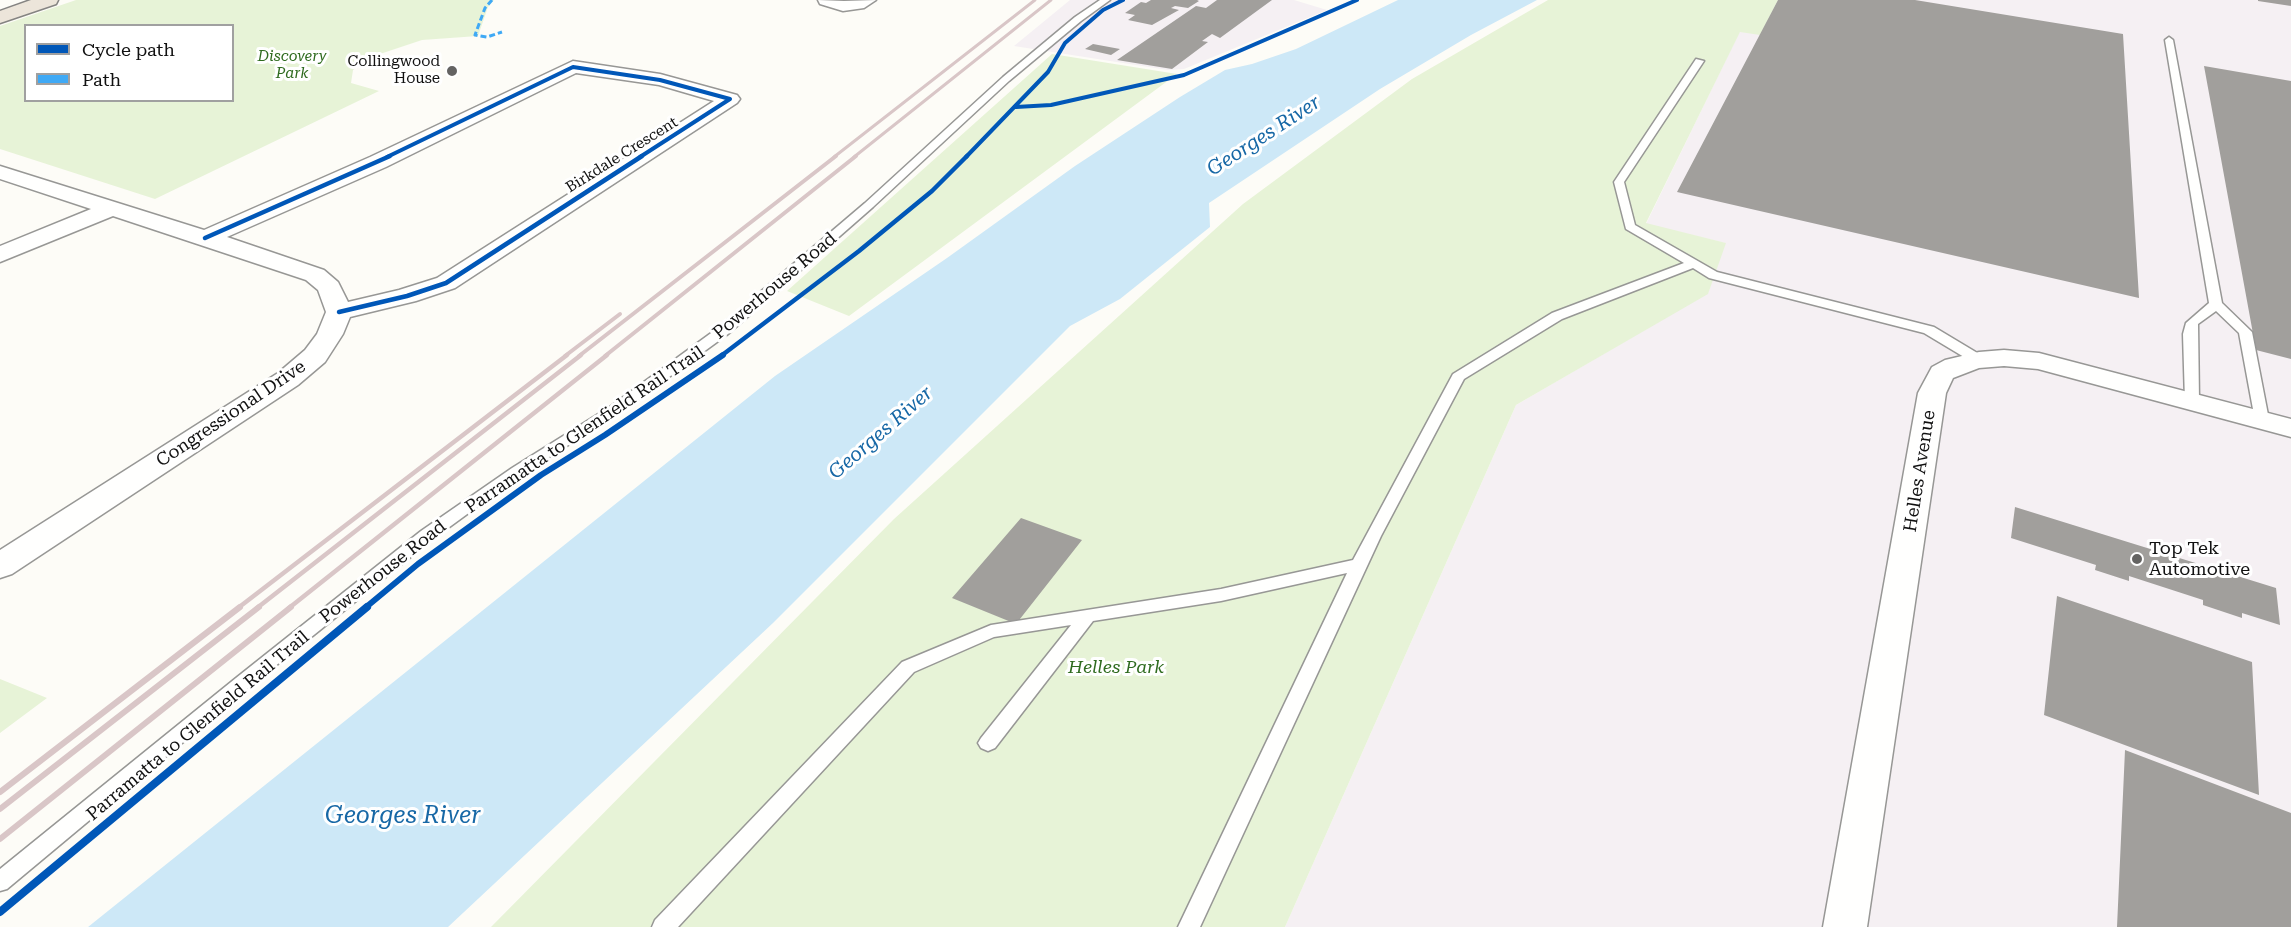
<!DOCTYPE html>
<style>
body{margin:0}
#map{position:relative;width:2291px;height:927px;overflow:hidden;background:#fdfcf7;font-family:"Roboto Serif",serif}
canvas{display:block}
.legend{position:absolute;left:24px;top:24px;width:210px;height:78px;box-sizing:border-box;background:#fff;border:2px solid #a0a0a0;margin:0;padding:8px 10px;list-style:none;font-size:18px;color:#111}
.legend li{display:flex;align-items:center;gap:12px;height:30px}
.legend b{width:30px;border:2px solid #a0a0a0}
</style>
<div id="map">
<canvas width="2291" height="927"></canvas>
<ul class="legend">
<li><b style="height:8px;background:#0057b8"></b>Cycle path</li>
<li><b style="height:8px;background:#3fa9f5"></b>Path</li>
</ul>
</div>
<script>
const g = document.querySelector('canvas').getContext('2d');
g.lineJoin = 'round';
function fillPath(path, color) {
  g.fillStyle = color;
  g.fill(path, 'evenodd');
}
function shape(rows) {
  const path = new Path2D();
  for (const r of rows) {
    path.moveTo(r[0], r[1]);
    for (let i = 2; i < r.length; i += 2) path.lineTo(r[i], r[i + 1]);
  }
  return path;
}
function trace(path, color, width, dash) {
  g.strokeStyle = color;
  g.lineWidth = width;
  g.lineCap = dash ? 'butt' : 'round';
  g.setLineDash(dash || []);
  g.stroke(path);
}
function drawText(font, color, halo, rows, align = 'center') {
  g.font = font + ' "Roboto Serif",serif';
  g.lineWidth = 6;
  g.setLineDash([]);
  g.textBaseline = 'middle';
  g.strokeStyle = halo;
  g.fillStyle = color;
  for (const [text, x, y, turn = 0] of rows) {
    g.save();
    g.translate(x, y);
    g.rotate((+turn || 0) * Math.PI / 180);
    g.textAlign = isNaN(turn) ? turn : align;
    if (halo) g.strokeText(text, 0, 0);
    g.fillText(text, 0, 0);
    g.restore();
  }
}
fillPath(shape([
 [1070,0,1294,0,1327,10,1184,69,1168,70,1014,46],
 [1778,0,2291,0,2291,927,1285,927,1516,405,1708,293,1725,243,1646,224,1740,31,1760,34]
]), '#f5f0f3');
fillPath(shape([
 [76,0,494,0,488,7,478,36,422,40,371,57,353,70,351,83,379,91,155,199,0,149,0,26],
 [26,26,232,26,232,100,26,100],
 [1548,0,1778,0,1760,35,1740,32,1646,223,1726,243,1708,294,1516,405,1285,927,491,927,894,519,1243,204,1412,79],
 [1052,54,1177,74,849,316,787,291],
 [0,679,47,698,0,733]
]), '#e7f3d7');
fillPath(shape([
 [1398,0,1537,0,1471,35,1380,89,1209,203,1210,227,1120,299,1070,326,773,623,448,927,88,927,775,376,947,258,1075,166,1180,97,1225,70,1252,64,1296,49]
]), '#cde8f7');
fillPath(shape([
 [1151,0,1197,0,1199,1,1188,8,1175,6,1171,8,1179,10,1152,25,1128,20,1135,15,1125,13,1141,2,1146,3],
 [1217,0,1272,0,1220,38,1212,34,1202,41,1208,42,1172,69,1117,60,1196,6,1206,8],
 [1778,0,1915,0,2123,34,2139,298,1677,192],
 [2258,0,2291,0,2291,6,2258,1],
 [1093,44,1120,49,1111,55,1085,49],
 [2204,66,2291,81,2291,359,2256,350],
 [2015,507,2276,588,2280,625,2242,613,2242,618,2203,605,2203,600,2129,576,2129,581,2095,570,2096,565,2011,538],
 [1021,518,1082,540,1016,624,952,598],
 [2057,596,2252,662,2259,795,2044,715],
 [2125,750,2291,813,2291,927,2117,927]
]), '#a19f9c');
const service = shape([
 [1100,0,1110,0,1081,21,1009,81,873,207,728,334,621,412,522,474,433,539,248,688,7,889,0,891,0,869,236,678,421,531,512,468,611,406,718,328,865,203,1003,77,1075,17,1100,0],
 [2169,37,2173,40,2222,303,2252,332,2269,420,2262,424,2255,420,2239,333,2216,311,2198,324,2199,401,2192,405,2185,401,2183,334,2186,323,2209,303,2165,40,2169,37],
 [1696,59,1704,61,1624,182,1635,225,1717,272,1934,327,1984,357,1986,360,1984,363,1974,363,1924,333,1709,278,1693,268,1562,319,1464,379,1381,536,1200,927,1178,927,1347,573,1221,601,1093,621,995,748,988,751,981,748,978,743,981,738,1071,625,994,637,914,672,678,927,652,927,655,920,902,662,991,625,1221,589,1353,560,1453,374,1552,313,1684,263,1626,229,1614,182,1696,59]
]);
const minor = shape([
 [818,0,844,1,876,0,864,8,843,11,820,4,818,0],
 [573,61,660,74,737,95,740,99,737,103,455,288,416,301,350,317,343,334,325,362,298,385,12,574,0,578,0,550,278,373,305,350,317,334,326,312,318,290,306,280,113,216,0,262,0,246,91,209,0,179,0,166,204,230,370,157,573,61],
 [576,73,659,85,714,101,437,278,399,290,348,302,338,282,324,270,227,237,386,167,576,73],
 [2004,350,2039,353,2291,419,2291,437,2038,369,2004,366,1979,368,1953,378,1946,393,1867,927,1823,927,1918,393,1932,367,1945,360,1979,352,2004,350]
]);
const trunk = shape([
 [31,0,58,0,56,4,0,23,0,11,31,0]
]);
trace(service, '#979795', 3);
trace(minor, '#979795', 3);
trace(trunk, '#858482', 3);
fillPath(service, '#fffffe');
fillPath(minor, '#fffffe');
fillPath(trunk, '#ece5da');
trace(shape([
 [834,157,1035,0],
 [854,157,1051,0]
]), '#d9c6c7', 3);
trace(shape([
 [565,356,620,314],
 [579,356,836,156],
 [605,356,856,156]
]), '#d9c6c7', 4);
trace(shape([
 [238,608,567,355],
 [257,608,581,355],
 [289,608,607,355]
]), '#d9c6c7', 4.5);
trace(shape([
 [0,792,240,607],
 [0,809,259,607],
 [0,839,291,607]
]), '#d9c6c7', 6);
trace(shape([
 [492,0,485,8,475,35,487,37,502,32]
]), '#3fa9f5', 3, [6, 3]);
trace(shape([
 [1016,107,1051,105,1184,75,1357,0],
 [387,157,573,67,660,80,730,99,640,157],
 [966,157,1048,72,1065,43,1103,10,1123,0]
]), '#0057b8', 4);
trace(shape([
 [205,238,390,156],
 [339,312,407,296,446,283,642,156],
 [721,356,859,251,932,191,967,156]
]), '#0057b8', 4.5);
trace(shape([
 [365,608,418,564,541,475,605,435,723,355]
]), '#0057b8', 6);
trace(shape([
 [0,912,367,607]
]), '#0057b8', 8);
for (const [x, y, r, color] of [
 [452,71,6,"#646362"],
 [2137,559,6,"#646362"]
]) {
  const dot = new Path2D();
  dot.arc(x, y, r, 0, 2 * Math.PI);
  g.fillStyle = color;
  g.fill(dot);
  trace(dot, '#fff', 2);
}
drawText('italic 15px', '#2f6b1f', '#fff', [
 ["Discovery",292,57],
 ["Park",292,74]
]);
drawText('15px', '#111', '#fff', [
 ["Collingwood",440,62],
 ["House",440,79]
], 'right');
drawText('15px', '#111', '#fff', [
 ["Birkdale Crescent",622,155,-32]
]);
drawText('18px', '#111', '#fff', [
 ["Powerhouse Road",775,286,-40],
 ["Congressional Drive",231,414,-34],
 ["Parramatta to Glenfield Rail Trail",585,430,-34],
 ["Helles Avenue",1920,471,-81],
 ["Powerhouse Road",383,572,-38],
 ["Parramatta to Glenfield Rail Trail",198,726,-40]
]);
drawText('18px', '#111', '#fff', [
 ["Top Tek",2149,549],
 ["Automotive",2149,570]
], 'left');
drawText('italic 18px', '#2f6b1f', '#fff', [
 ["Helles Park",1116,668]
]);
drawText('italic 20px', '#1768a6', '#fff', [
 ["Georges River",1264,136,-33],
 ["Georges River",881,433,-41]
]);
drawText('italic 24px', '#1768a6', '#fff', [
 ["Georges River",403,816]
]);
</script>
